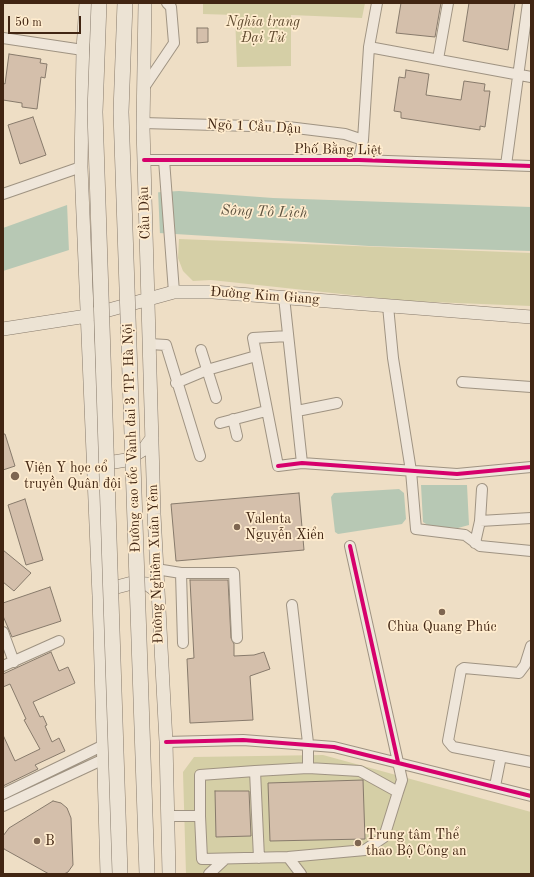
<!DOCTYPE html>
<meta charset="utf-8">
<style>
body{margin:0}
#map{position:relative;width:534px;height:877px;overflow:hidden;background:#eedec5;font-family:"Old Standard TT",serif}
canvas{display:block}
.frame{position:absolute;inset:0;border:4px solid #412512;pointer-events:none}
.scale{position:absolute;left:8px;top:16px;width:73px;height:18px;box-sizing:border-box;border:2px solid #412512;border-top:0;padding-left:5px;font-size:12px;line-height:14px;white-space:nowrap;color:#412512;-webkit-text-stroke:3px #ffecce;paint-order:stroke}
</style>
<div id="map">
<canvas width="534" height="877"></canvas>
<div class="frame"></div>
<div class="scale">50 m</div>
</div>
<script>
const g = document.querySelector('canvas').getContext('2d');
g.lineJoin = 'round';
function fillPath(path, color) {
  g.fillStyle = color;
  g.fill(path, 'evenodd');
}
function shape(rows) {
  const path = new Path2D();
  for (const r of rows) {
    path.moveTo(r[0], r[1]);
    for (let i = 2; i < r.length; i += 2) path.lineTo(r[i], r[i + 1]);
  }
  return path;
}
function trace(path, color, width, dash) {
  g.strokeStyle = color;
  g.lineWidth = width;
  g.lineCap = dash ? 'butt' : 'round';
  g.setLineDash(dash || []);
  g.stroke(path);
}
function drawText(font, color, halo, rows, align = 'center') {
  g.font = font + ' "Old Standard TT",serif';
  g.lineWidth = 3.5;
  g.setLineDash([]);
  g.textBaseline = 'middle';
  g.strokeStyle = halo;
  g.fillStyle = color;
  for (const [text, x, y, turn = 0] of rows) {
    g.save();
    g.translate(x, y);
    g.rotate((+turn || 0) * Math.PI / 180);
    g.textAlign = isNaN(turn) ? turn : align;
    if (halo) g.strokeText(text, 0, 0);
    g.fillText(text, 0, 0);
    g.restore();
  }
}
fillPath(shape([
 [203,3,365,3,362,18,291,15,291,66,237,67,235,15,203,14],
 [179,239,531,253,531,306,407,301,211,280,193,281,183,271,178,258],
 [323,755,531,812,531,874,186,874,183,772,194,757]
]), '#d5cfa6');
fillPath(shape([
 [179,191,273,198,531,207,531,251,369,246,159,233,116,239,69,250,3,271,3,228,67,205,115,195],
 [421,485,467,485,469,525,458,528,429,526,423,522],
 [399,489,404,493,406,519,402,524,338,534,335,532,331,497,334,493]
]), '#b7c8b4');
fillPath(shape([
 [158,190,160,235,116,241,69,252,67,203,115,193]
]), '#eedec5');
const building = shape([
 [401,3,441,3,435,37,396,33,401,3],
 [469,3,515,3,508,50,463,41,469,3],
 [197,28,208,28,208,42,197,43,197,28],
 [9,54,41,59,40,63,47,64,45,78,41,77,37,109,22,107,22,103,3,100,3,83,5,84,9,54],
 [406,70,429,74,426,95,461,100,464,81,485,84,484,91,490,91,485,127,480,126,480,130,401,118,401,112,394,111,399,77,405,78,406,70],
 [33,117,46,155,20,164,8,125,33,117],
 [3,434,5,434,15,466,3,470,3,434],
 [299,493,304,550,176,561,171,504,299,493],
 [25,499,43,560,26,565,8,505,25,499],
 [3,550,31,573,14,591,3,582,3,550],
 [190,580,228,580,231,638,234,644,234,656,254,655,264,652,270,669,250,676,253,720,190,723,187,659,194,658,190,580],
 [50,587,61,621,12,637,3,616,3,603,50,587],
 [51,652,59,671,68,667,75,683,33,702,40,717,43,716,47,725,45,726,52,742,59,738,65,751,35,765,38,769,3,786,3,735,15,761,40,749,24,720,26,719,10,684,3,687,3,674,51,652],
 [363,780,365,839,270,841,268,783,363,780],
 [215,791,249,791,251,836,216,837,215,791],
 [53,801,61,803,67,808,71,818,73,865,68,872,64,874,49,874,4,849,3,846,3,836,9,828,53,801]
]);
fillPath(building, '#d4bfab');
trace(building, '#877a6b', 1);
const minor = shape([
 [3,38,83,50],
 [369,47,531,77],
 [438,59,448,3],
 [143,89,174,43,171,7,167,3],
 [143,123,288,127,345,134,363,140],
 [144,160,359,160,531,166],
 [164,160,174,292],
 [359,160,363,140,369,47,377,3],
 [506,165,528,3],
 [3,194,81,167],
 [284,297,302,463],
 [388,306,393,358,411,471,416,529,465,535,480,546,531,551],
 [288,336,253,338,278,466,302,463,457,474,531,467],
 [150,344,166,345,200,456],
 [201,350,216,398],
 [462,382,531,387],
 [176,383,207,370,256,356],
 [297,411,337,403],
 [233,419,237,436],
 [220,423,266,411],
 [480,521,482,489],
 [475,543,480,521,531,518],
 [156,569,181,573],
 [3,632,14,662],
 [183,643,181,573,234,573,237,638],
 [531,646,525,665,519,673,464,668,461,670,448,741,453,747,531,762],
 [3,666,59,641],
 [166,742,243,740,334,747,531,796],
 [308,768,360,771,398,792,402,780,350,546],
 [495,786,501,756],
 [3,794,104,745],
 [3,806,104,759],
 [168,816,200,816,202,859,288,857,365,850,384,837,398,792],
 [200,816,200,775,255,771],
 [288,857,301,874],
 [259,858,255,771,308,768,308,743,292,605],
 [209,874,225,859]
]);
const major = shape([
 [86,3,83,50,81,167,99,596,107,874],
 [145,3,143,127,154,514,166,742,169,874],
 [3,329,87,316,174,292,213,292,531,317],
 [99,456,114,462,126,460,144,449,152,438],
 [103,593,113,588,132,583,147,584,157,591]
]);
trace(minor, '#9f9382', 12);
trace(major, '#877a6b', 14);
trace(minor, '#efe6da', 10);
trace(major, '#ece3d4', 13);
const highwayBridge = shape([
 [99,3,95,112,120,874],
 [125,3,121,112,147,874]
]);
trace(highwayBridge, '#877a6b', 16, []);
trace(highwayBridge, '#ece3d4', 15);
trace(shape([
 [144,160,359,160,531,166],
 [278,466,302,463,457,474,531,467],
 [350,546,398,762],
 [166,742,243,740,334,747,531,796]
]), '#d6006c', 4);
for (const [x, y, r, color] of [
 [15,476,5,"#7e6651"],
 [237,527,4,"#7e6651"],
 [442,612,4,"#7e6651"],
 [37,841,4,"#7e6651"],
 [358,843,4,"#7e6651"]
]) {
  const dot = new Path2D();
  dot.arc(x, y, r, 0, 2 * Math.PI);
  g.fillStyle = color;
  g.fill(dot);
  trace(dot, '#ffecce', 1.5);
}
drawText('italic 14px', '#614c31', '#ffecce', [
 ["Nghĩa trang",263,22],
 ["Đại Từ",263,38]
]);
drawText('14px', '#412512', '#ffecce', [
 ["Ngõ 1 Cầu Dậu",254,127,3],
 ["Phố Bằng Liệt",338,150,1],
 ["Cầu Dậu",145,213,-92],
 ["Đường Kim Giang",265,296,4],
 ["Đường cao tốc Vành đai 3 TP. Hà Nội",132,438,-92],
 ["Đường Nghiêm Xuân Yêm",156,564,-92]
]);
drawText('14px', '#412512', '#ffecce', [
 ["Viện Y học cổ",24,468],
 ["truyền Quân đội",24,484],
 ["Valenta",245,519],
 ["Nguyễn Xiển",245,535],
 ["Chùa Quang Phúc",442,627,"center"],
 ["Trung tâm Thể",366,835],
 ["thao Bộ Công an",366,851],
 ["B",45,841]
], 'left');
drawText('italic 15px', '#5e5340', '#ffecce', [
 ["Sông Tô Lịch",264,212,2]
]);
</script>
